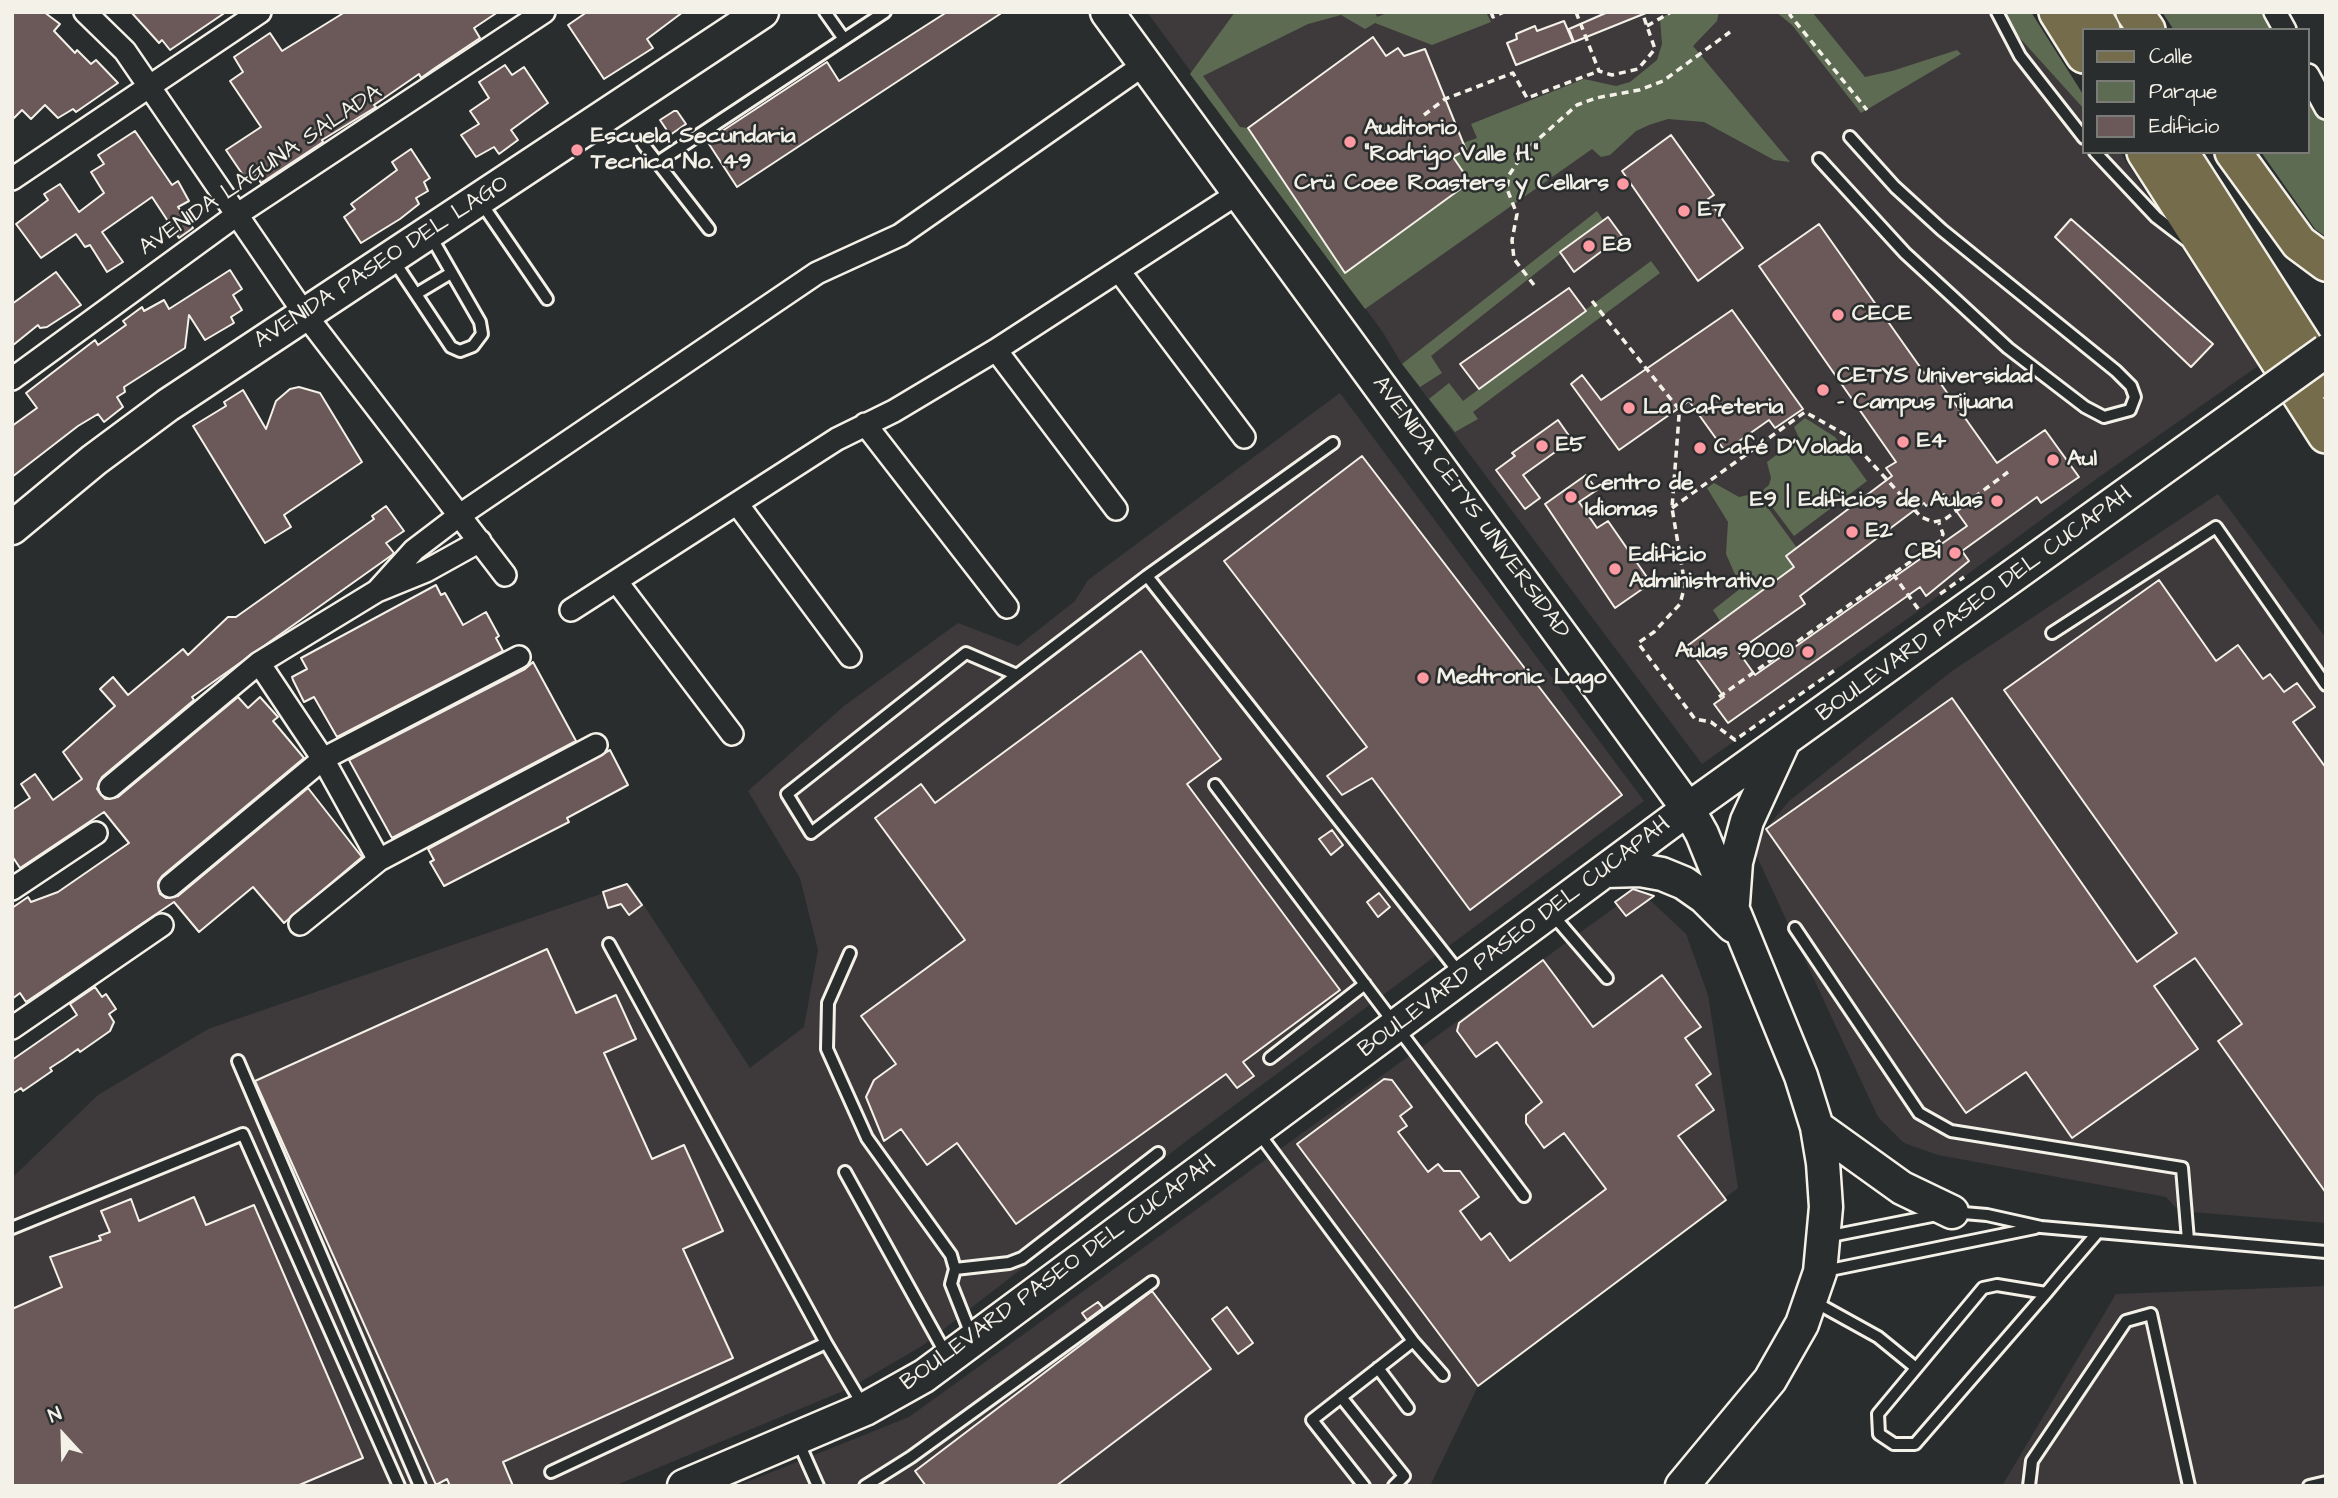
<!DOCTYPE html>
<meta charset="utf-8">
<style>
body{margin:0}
#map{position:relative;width:2338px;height:1498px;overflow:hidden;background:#2a2d2e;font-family:"Architects Daughter",sans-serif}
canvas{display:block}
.frame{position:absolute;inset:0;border:14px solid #f4f1e8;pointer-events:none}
.legend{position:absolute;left:2082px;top:28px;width:228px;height:126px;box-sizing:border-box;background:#2a2d2e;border:2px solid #7b7b78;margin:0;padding:9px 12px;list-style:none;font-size:21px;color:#f4f1e8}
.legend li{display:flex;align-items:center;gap:14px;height:35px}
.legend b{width:35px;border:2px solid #7b7b78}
.north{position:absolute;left:28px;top:1400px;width:70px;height:70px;-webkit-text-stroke:5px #2a2d2e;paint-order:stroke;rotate:338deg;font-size:19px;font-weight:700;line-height:28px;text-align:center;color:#f4f1e8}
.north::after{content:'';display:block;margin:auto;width:24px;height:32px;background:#f4f1e8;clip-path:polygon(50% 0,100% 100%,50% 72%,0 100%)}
</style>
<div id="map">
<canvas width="2338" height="1498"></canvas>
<div class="frame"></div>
<ul class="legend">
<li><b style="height:9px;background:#746c4b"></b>Calle</li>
<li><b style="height:19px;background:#5e6b53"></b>Parque</li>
<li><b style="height:19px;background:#6b5858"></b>Edificio</li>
</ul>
<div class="north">N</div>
</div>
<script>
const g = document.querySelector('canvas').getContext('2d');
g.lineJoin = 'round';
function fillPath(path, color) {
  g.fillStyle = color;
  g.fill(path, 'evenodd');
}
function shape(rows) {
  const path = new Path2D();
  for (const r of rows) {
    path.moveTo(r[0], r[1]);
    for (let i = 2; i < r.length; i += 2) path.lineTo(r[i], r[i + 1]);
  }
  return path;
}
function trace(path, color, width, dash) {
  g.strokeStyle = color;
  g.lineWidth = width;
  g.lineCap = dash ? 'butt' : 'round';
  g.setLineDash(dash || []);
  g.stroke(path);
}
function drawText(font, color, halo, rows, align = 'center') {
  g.font = font + ' "Architects Daughter",sans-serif';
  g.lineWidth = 5;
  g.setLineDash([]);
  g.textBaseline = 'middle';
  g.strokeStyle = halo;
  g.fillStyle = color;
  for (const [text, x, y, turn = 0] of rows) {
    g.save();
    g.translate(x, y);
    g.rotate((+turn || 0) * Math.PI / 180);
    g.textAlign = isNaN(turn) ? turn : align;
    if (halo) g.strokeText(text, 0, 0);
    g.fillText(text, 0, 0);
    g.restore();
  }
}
fillPath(shape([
 [1147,12,2031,12,2084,96,2084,152,2120,152,2258,366,2099,477,1907,619,1702,764,1402,364,1382,331],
 [1340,393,1644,801,1189,1139,922,1346,848,1389,614,1486,12,1486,12,1178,98,1095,208,1029,630,884,750,1068,804,1027,818,950,800,878,748,791,844,706,958,623,1018,646,1075,601,1088,580],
 [2218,494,2326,638,2326,1223,2179,1211,2166,1197,1938,1155,1904,1143,1878,1117,1752,846,1789,801,1952,671],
 [1628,898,1651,901,1686,934,1708,995,1738,1188,1480,1382,1430,1486,737,1486,909,1417],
 [2326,1286,2326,1486,2002,1486,2116,1294]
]), '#3e3a3b');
fillPath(shape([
 [1235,12,1375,12,1377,17,1389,12,1486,12,1491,22,1432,45,1375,23,1365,29,1341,15,1308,24,1203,76,1240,127,1248,128,1345,273,1470,183,1453,157,1463,143,1477,138,1471,124,1584,79,1616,86,1630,82,1657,60,1662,44,1660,19,1671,12,1719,12,1717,21,1693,46,1790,162,1774,160,1704,122,1668,119,1649,125,1636,131,1610,155,1601,157,1592,149,1365,309,1190,74],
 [1776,12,1812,12,1865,77,1892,71,1957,50,1961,54,1861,113,1792,25],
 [2005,12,2031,12,2084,96,2084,109,2018,36],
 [2162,12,2270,12,2280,30,2174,30],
 [2308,79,2326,110,2326,237,2315,229,2261,152,2308,152],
 [1597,211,1603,220,1431,356,1442,373,1420,387,1402,364],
 [1651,261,1660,273,1473,412,1478,419,1455,432,1429,399,1449,383,1463,401],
 [1805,418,1835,437,1867,481,1794,536,1761,492,1769,485,1771,478,1767,462,1799,438,1794,427],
 [1714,483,1739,497,1757,493,1797,548,1794,567,1720,621,1713,610,1741,588,1726,554,1728,522,1707,488]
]), '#5e6b53');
const building = shape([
 [12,12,44,12,60,24,54,31,75,53,77,50,91,64,96,60,118,83,76,112,73,109,58,118,45,105,31,119,22,110,12,120,12,12],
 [131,12,226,12,170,50,162,40,159,43,131,12],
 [345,12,498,12,474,28,480,38,435,68,421,78,419,74,374,105,376,107,322,140,323,142,261,183,256,175,247,181,226,150,261,127,230,81,243,72,234,57,270,33,282,51,345,12],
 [587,12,683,12,647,39,653,48,604,79,568,25,587,12],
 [947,12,1003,12,737,187,707,141,827,62,839,81,947,12],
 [1608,12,1646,13,1574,42,1569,29,1608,12],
 [1564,21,1573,42,1516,65,1507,43,1517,39,1516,34,1535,26,1537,31,1564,21],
 [1373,37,1386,56,1398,48,1404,56,1425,49,1466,150,1453,157,1470,182,1345,273,1248,128,1373,37],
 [505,65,512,75,524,67,548,103,511,130,518,140,499,154,494,147,476,157,461,135,479,124,470,111,489,98,479,82,505,65],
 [674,111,677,111,686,124,670,135,660,120,674,111],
 [135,131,172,185,178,181,189,201,178,207,193,228,179,238,152,197,102,232,123,262,107,272,90,245,85,247,76,234,41,258,16,224,48,200,44,194,60,184,79,212,104,193,91,172,104,164,98,155,135,131],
 [1671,135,1714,195,1708,199,1743,248,1698,281,1622,171,1671,135],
 [411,149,430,178,424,182,428,191,416,198,419,204,400,219,361,243,344,217,355,209,351,204,397,170,392,162,411,149],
 [1608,217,1622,236,1574,272,1560,252,1608,217],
 [2071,219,2213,344,2191,367,2055,237,2071,219],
 [1819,224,1925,374,1931,370,1997,463,2045,430,2079,477,2041,503,2037,497,1962,551,1969,561,1926,596,1920,587,1728,723,1714,704,1724,697,1687,646,1794,567,1786,556,1892,476,1886,468,1896,462,1759,266,1819,224],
 [1944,494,1967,526,1755,675,1738,651,1805,604,1800,596,1924,503,1926,506,1944,494],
 [230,270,242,289,233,295,242,310,231,317,234,323,205,340,189,315,185,348,124,387,125,392,117,397,123,407,104,422,98,414,78,426,12,477,12,426,37,408,26,393,95,340,98,345,126,325,123,321,142,307,144,311,164,300,169,309,230,270],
 [56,272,81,305,47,327,40,328,38,325,12,346,12,304,56,272],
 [1569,288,1586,311,1479,389,1460,364,1569,288],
 [1732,310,1803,409,1775,428,1769,420,1725,451,1689,401,1619,450,1571,384,1582,375,1601,400,1732,310],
 [299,387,320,393,362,462,284,515,291,527,265,543,193,426,226,406,224,402,243,390,266,429,276,401,290,389,299,387],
 [1558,420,1572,440,1523,475,1540,498,1525,509,1496,470,1515,456,1512,453,1558,420],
 [1362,456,1622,795,1470,910,1372,778,1342,795,1327,776,1367,747,1224,561,1362,456],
 [1586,475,1597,490,1579,502,1597,528,1608,521,1651,583,1615,608,1545,504,1586,475],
 [386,506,404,531,386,543,394,553,392,555,192,697,194,700,102,777,97,789,105,799,118,797,238,697,248,708,260,697,278,717,273,721,304,758,162,876,158,882,160,894,166,898,178,896,308,788,362,857,284,923,253,887,199,932,174,902,26,1002,20,993,12,999,12,908,28,897,31,902,58,892,129,843,104,812,20,868,12,856,12,810,30,798,21,784,35,774,53,800,82,779,63,752,115,706,100,689,113,677,128,695,183,649,188,655,228,617,236,617,374,519,372,516,386,506],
 [2159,580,2216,661,2238,645,2263,679,2270,674,2284,692,2297,683,2315,707,2293,722,2326,768,2326,1193,2218,1041,2242,1024,2195,958,2154,986,2198,1049,2072,1138,2026,1072,1966,1113,1766,829,1952,698,2137,962,2177,933,2004,690,2159,580],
 [436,585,441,595,445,593,463,625,486,612,499,636,496,638,503,651,337,737,314,697,304,702,293,680,292,677,307,669,301,658,436,585],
 [1141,651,1221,759,1187,784,1340,990,1243,1062,1254,1076,1237,1088,1226,1074,1016,1224,957,1143,927,1165,901,1129,884,1141,866,1097,874,1080,896,1064,861,1016,965,940,875,818,921,784,935,803,1141,651],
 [533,662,576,741,392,838,349,760,525,669,533,662],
 [610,750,628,785,567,818,569,822,444,886,430,862,434,860,428,849,610,750],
 [1332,830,1343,845,1331,855,1319,839,1332,830],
 [627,884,642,905,629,915,621,904,608,908,603,892,627,884],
 [1633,889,1654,896,1626,916,1615,902,1633,889],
 [1379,893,1390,907,1378,917,1367,902,1379,893],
 [547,949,576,1013,616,995,636,1039,604,1053,652,1159,684,1145,723,1231,683,1249,733,1358,503,1462,513,1486,450,1486,447,1479,436,1485,255,1081,547,949],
 [1543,960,1593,1027,1662,975,1701,1027,1685,1038,1711,1074,1696,1085,1714,1110,1678,1136,1726,1200,1478,1386,1297,1144,1384,1079,1392,1080,1412,1107,1400,1116,1407,1126,1398,1132,1428,1172,1438,1164,1444,1171,1460,1171,1479,1197,1460,1211,1481,1240,1490,1233,1510,1261,1606,1189,1564,1133,1544,1148,1526,1123,1526,1115,1542,1102,1497,1042,1476,1057,1457,1031,1459,1023,1543,960],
 [95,987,102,997,106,994,116,1009,109,1014,114,1022,110,1031,80,1052,78,1049,64,1059,50,1068,52,1071,23,1091,21,1088,12,1094,12,1060,77,1015,70,1004,95,987],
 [194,1197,206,1225,254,1205,363,1458,297,1486,12,1486,12,1309,62,1287,50,1257,101,1240,99,1236,110,1232,101,1211,131,1199,139,1221,194,1197],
 [1152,1291,1211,1369,1056,1486,926,1486,915,1471,1152,1291],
 [1098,1302,1103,1308,1087,1320,1082,1313,1098,1302],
 [1227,1307,1253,1343,1238,1354,1212,1319,1227,1307]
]);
fillPath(building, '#6b5858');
trace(building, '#f4f1e8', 2);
const service = shape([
 [825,12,844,39],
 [1997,12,2020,56,2084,138],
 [643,144,709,229],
 [2095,152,2156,217,2186,240],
 [1819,159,1905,253,2008,348,2085,407,2104,417,2130,410,2135,397,2131,386,2116,371,1942,230,1895,187,1850,137],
 [658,162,885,12],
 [480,201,547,299],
 [392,258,451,347,460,351,473,346,482,334,480,322,430,235],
 [416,294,451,273],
 [1147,576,1461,975],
 [2052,633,2216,527,2326,685],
 [1017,675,966,653,787,794,811,833,1017,675,1147,576,1333,443],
 [1215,785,1524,1196],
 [1552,914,1607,978],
 [1795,928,1919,1113,1951,1131,2182,1168,2188,1240],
 [609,944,826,1343,864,1407],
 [850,953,828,1003,827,1049,867,1138,951,1255,955,1269,951,1284,972,1337],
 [1270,1058,1365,984],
 [238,1061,420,1486],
 [1258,1132,1413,1341,1312,1420,1364,1486],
 [845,1172,947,1356],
 [12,1228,243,1134,399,1486],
 [1826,1237,1952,1212,1987,1215,2041,1227,2326,1252],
 [955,1269,1009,1263,1022,1258,1158,1153],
 [1825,1271,2035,1228],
 [2046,1293,1997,1285,1983,1288,1878,1414,1879,1434,1894,1444,1915,1444,2046,1293,2061,1275,2098,1232],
 [1813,1301,1878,1337,1916,1368],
 [1413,1341,1443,1375],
 [1378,1368,1408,1408],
 [1341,1397,1404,1476,1394,1486],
 [798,1441,818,1486],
 [551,1472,826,1343],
 [865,1486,911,1457,1152,1282],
 [2029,1486,2032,1461,2126,1321,2151,1314,2189,1486],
 [2309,1486,2326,1482]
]);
const minor = shape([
 [85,12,125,51,304,313,505,575],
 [2275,12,2285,30],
 [2308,75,2326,108],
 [12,179,260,12],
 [1119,271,1244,437],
 [996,350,1116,509],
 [12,379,238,214,544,12],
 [865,424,1007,607],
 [738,505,850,656],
 [617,582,732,734],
 [377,591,414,550,460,515,817,273,900,235,1145,64],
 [571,610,837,439,894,411,996,350,1240,192],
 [259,663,323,759,379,860],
 [110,787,259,663,377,591,426,571,480,541],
 [170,886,323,759,519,657],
 [12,889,96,833],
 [300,924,379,860,596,745],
 [12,1028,162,925]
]);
const secondary = shape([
 [1107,12,1688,809,1702,834,1801,1076,1817,1127,1823,1163,1826,1207,1820,1272,1802,1324,1770,1380,1682,1486],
 [12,528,94,460,168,405,762,12],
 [1606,871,1640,870,1662,874,1684,883,1704,897,1733,926],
 [1733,903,1736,862,1747,821,1782,745],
 [1817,1127,1902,1188,1952,1212],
 [684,1486,865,1409,924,1376,1688,809,2255,402]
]);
const primary = shape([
 [2057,12,2084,55],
 [2091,12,2102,30],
 [2134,12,2147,30],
 [2145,152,2326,435],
 [2180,152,2326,380],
 [2233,152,2299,243,2326,263]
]);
trace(service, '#f4f1e8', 16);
trace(minor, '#f4f1e8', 26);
trace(secondary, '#f4f1e8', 37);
trace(primary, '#f4f1e8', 40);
trace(shape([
 [1491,12,1493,17,1504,12],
 [1576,12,1599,71,1612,75,1638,69,1655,49,1642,12],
 [1791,12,1790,15,1867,110],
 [1647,26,1671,12],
 [1424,115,1445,99,1513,73,1527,98,1599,71],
 [1534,285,1514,259,1512,240,1517,214,1507,189,1509,175,1526,150,1577,105,1596,98,1639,90,1663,81,1730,32],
 [1592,301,1678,408,1679,416,1672,508,1685,585,1680,604,1654,632,1638,643,1695,719,1711,722,1735,740,1835,670],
 [1672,508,1805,412,1846,435,1921,517,1933,522,1944,520,2008,472],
 [1893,574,1919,610],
 [1940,594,1964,577],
 [1719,697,1941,540,1943,534,1939,523]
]), '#f4f1e8', 3.5, [7, 5]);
trace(service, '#2a2d2e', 10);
trace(minor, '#2a2d2e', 21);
trace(secondary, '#2a2d2e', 32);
trace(primary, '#746c4b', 35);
const secondaryBridge = shape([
 [2255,402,2326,351]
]);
trace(secondaryBridge, '#f4f1e8', 37, []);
trace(secondaryBridge, '#2a2d2e', 32);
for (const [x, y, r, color] of [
 [1350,142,7,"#ff9aa2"],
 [577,150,7,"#ff9aa2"],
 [1623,184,7,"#ff9aa2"],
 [1684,211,7,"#ff9aa2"],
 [1589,246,7,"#ff9aa2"],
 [1838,315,7,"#ff9aa2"],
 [1823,390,7,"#ff9aa2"],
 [1629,408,7,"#ff9aa2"],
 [1903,442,7,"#ff9aa2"],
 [1542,446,7,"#ff9aa2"],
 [1700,448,7,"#ff9aa2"],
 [2053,460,7,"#ff9aa2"],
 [1571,497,7,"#ff9aa2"],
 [1997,501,7,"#ff9aa2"],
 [1852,532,7,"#ff9aa2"],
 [1955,553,7,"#ff9aa2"],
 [1615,569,7,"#ff9aa2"],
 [1808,652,7,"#ff9aa2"],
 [1423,678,7,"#ff9aa2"]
]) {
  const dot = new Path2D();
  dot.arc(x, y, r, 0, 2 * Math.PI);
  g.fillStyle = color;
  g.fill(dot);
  trace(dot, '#2a2d2e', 2.5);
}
drawText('bold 23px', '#f4f1e8', '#2a2d2e', [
 ["Auditorio",1364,129],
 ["“Rodrigo Valle H.”",1364,155],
 ["Escuela Secundaria",591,137],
 ["Tecnica No. 49",591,163],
 ["Crü Coee Roasters y Cellars",1609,184,"right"],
 ["E7",1698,211],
 ["E8",1603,246],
 ["CECE",1852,315],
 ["CETYS Universidad",1837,377],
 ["- Campus Tijuana",1837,403],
 ["La Cafeteria",1643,408],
 ["E4",1917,442],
 ["E5",1556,446],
 ["Café D'Volada",1714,448],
 ["Aul",2067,460],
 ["Centro de",1585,484],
 ["Idiomas",1585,510],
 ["E9 | Edificios de Aulas",1983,501,"right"],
 ["E2",1866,532],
 ["CBI",1941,553,"right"],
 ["Edificio",1629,556],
 ["Administrativo",1629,582],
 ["Aulas 9000",1794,652,"right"],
 ["Medtronic Lago",1437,678]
], 'left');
drawText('23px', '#f4f1e8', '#2a2d2e', [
 ["AVENIDA LAGUNA SALADA",261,171,-34],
 ["AVENIDA PASEO DEL LAGO",382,263,-33],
 ["AVENIDA CETYS UNIVERSIDAD",1470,508,54],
 ["BOULEVARD PASEO DEL CUCAPAH",1975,605,-36],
 ["BOULEVARD PASEO DEL CUCAPAH",1515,938,-37],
 ["BOULEVARD PASEO DEL CUCAPAH",1059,1274,-36]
]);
</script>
